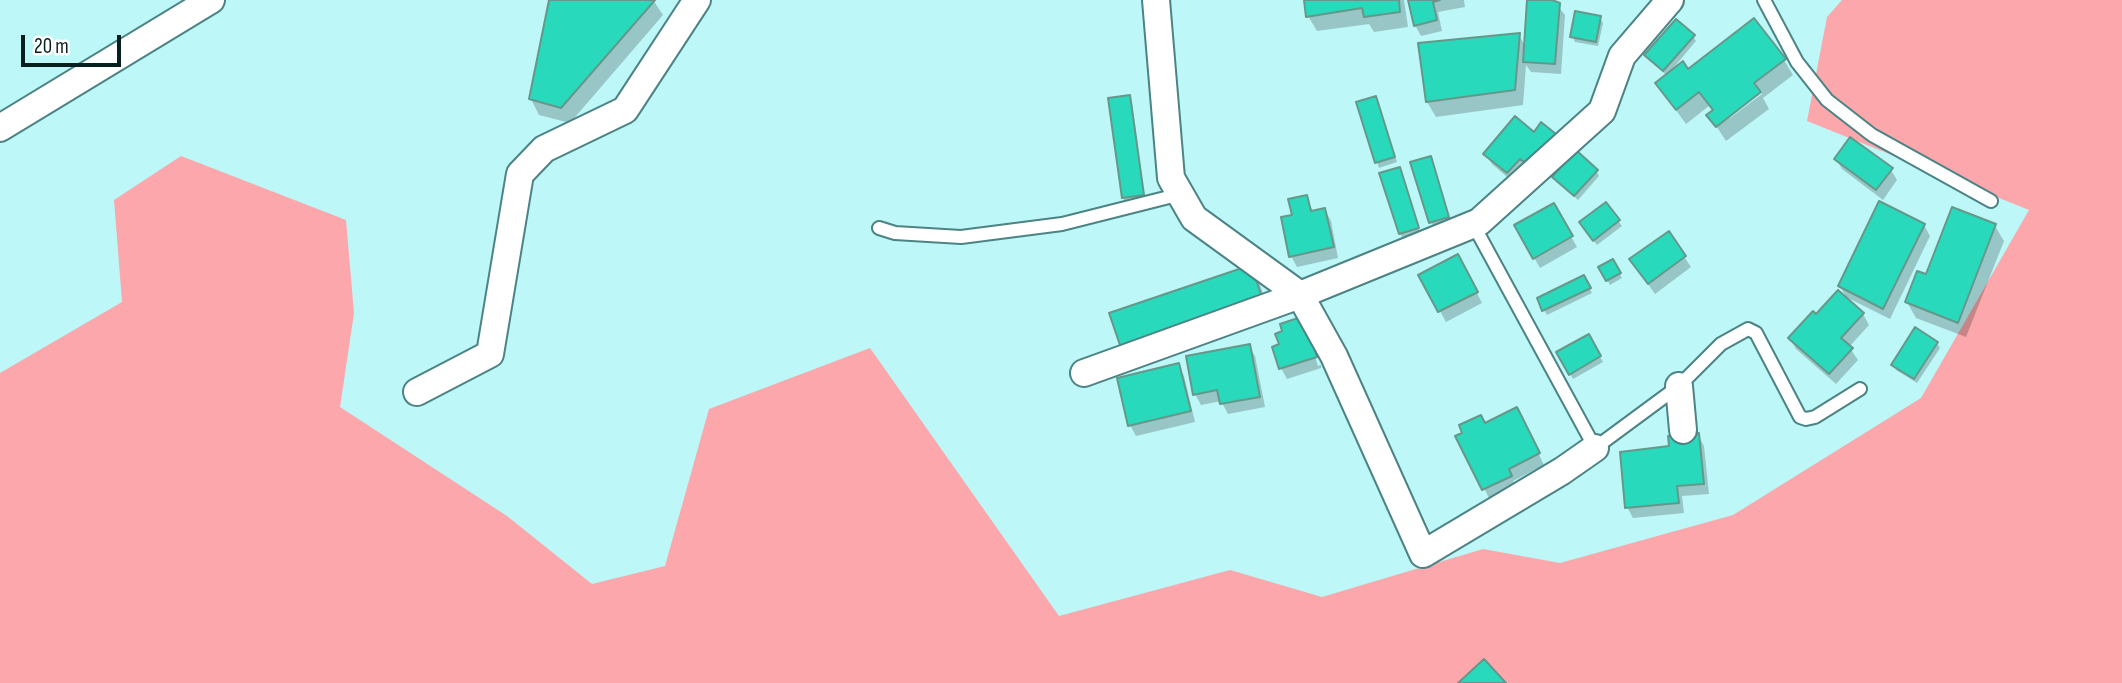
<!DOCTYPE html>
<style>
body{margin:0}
#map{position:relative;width:2122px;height:683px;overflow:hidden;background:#bef7f8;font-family:"Sofia Sans Condensed",sans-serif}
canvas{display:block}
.scale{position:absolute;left:21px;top:35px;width:100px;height:32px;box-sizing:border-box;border:4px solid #081f20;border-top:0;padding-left:9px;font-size:21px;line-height:24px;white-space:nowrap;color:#081f20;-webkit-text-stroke:5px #fff;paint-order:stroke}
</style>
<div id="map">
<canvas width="2122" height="683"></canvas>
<div class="scale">20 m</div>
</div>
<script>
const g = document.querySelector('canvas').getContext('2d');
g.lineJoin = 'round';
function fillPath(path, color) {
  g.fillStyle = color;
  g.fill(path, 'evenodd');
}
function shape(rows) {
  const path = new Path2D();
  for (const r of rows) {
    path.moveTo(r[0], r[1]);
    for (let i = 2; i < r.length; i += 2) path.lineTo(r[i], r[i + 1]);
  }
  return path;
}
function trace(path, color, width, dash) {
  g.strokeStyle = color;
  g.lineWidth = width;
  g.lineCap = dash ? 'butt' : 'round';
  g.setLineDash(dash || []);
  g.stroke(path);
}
fillPath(shape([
 [1842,0,2122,0,2122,683,0,683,0,373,122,302,114,200,181,156,346,220,354,313,340,407,507,516,592,584,665,566,709,409,870,348,1059,616,1230,570,1322,597,1483,549,1560,563,1733,515,1921,398,2029,210,1807,121,1827,17]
]), '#fba7ab');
fillPath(shape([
 [551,0,653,0,663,15,570,123,539,115,531,99],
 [1305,0,1404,0,1408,27,1374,32,1369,24,1317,31,1308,16],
 [1410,0,1464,0,1465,7,1438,12,1442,31,1421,36,1415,25],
 [1529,0,1553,0,1565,15,1561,74,1531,72,1526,65,1523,105,1436,117,1427,102,1519,35,1525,46],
 [1600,18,1603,23,1598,46,1575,42,1572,36],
 [1693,36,1696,41,1670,72,1671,73,1784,60,1793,75,1763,98,1769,109,1726,141,1709,115,1713,112,1709,106,1686,124,1657,84,1667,76,1646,55],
 [1762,90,1762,94,1730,118,1728,116],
 [1129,97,1132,102,1145,200,1126,203,1123,198],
 [1376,98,1397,162,1379,168,1358,104],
 [1534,134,1555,136,1561,146,1514,183,1492,164,1486,154],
 [1836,159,1891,170,1897,180,1883,200,1842,169],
 [1433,163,1451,222,1434,227,1431,222],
 [1596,171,1599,176,1578,200,1554,177],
 [1402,174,1420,233,1403,238,1400,234],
 [1306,197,1314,213,1325,210,1331,221,1338,258,1297,267,1291,256],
 [1606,204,1622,226,1597,245,1584,228],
 [1553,205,1577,247,1540,268,1516,226],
 [1924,225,1930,236,1890,319,1846,297,1840,286],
 [1995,226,2004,241,1966,337,1916,318,1907,302,1927,276],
 [1668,233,1691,267,1655,294,1631,260],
 [1612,262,1622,278,1610,285,1601,268],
 [1251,267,1259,282,1271,315,1122,348],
 [1464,267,1482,303,1446,322,1421,276],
 [1584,277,1592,293,1547,315,1544,310],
 [1863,314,1869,325,1849,347,1858,360,1836,384,1796,349,1790,339,1816,316],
 [1306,328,1318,366,1321,365,1321,368,1287,379,1281,368],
 [1588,336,1603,362,1573,379,1558,353],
 [1937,343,1940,348,1917,383,1896,370,1893,365],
 [1249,346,1255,356,1265,407,1228,414,1221,401,1201,405,1195,394],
 [1178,365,1184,376,1195,422,1136,436,1130,425],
 [1522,420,1544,465,1513,481,1517,487,1490,500,1458,437,1485,425],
 [1698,435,1704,446,1709,494,1682,496,1684,513,1633,518,1627,507,1671,448]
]), '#0003');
const building = shape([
 [549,0,655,0,561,108,529,99,549,0],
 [1304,0,1399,0,1400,12,1364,17,1362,8,1306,17,1304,0],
 [1408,0,1440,0,1433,2,1437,20,1414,26,1408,0],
 [1527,0,1552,0,1560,3,1555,64,1523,62,1527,0],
 [1575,11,1601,16,1596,42,1570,37,1575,11],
 [1754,18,1786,59,1754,83,1761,92,1716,127,1706,115,1713,110,1699,92,1676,110,1655,83,1683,61,1688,69,1754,18],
 [1676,19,1695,35,1663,71,1644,55,1676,19],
 [1520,33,1515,90,1426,102,1418,43,1520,33],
 [1130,95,1144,195,1122,198,1108,98,1130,95],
 [1376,96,1395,157,1375,163,1356,102,1376,96],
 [1515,116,1534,132,1541,122,1556,134,1530,166,1520,159,1507,173,1483,154,1515,116],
 [1850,137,1893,168,1876,190,1834,159,1850,137],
 [1576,150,1598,170,1574,196,1552,177,1576,150],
 [1431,156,1449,217,1429,223,1410,162,1431,156],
 [1400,167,1419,228,1399,234,1379,173,1400,167],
 [1307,195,1311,211,1325,208,1334,247,1289,257,1281,217,1292,215,1288,199,1307,195],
 [1879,201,1925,224,1883,309,1838,286,1879,201],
 [1606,202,1620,220,1593,241,1579,222,1606,202],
 [1554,203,1573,236,1533,259,1514,225,1554,203],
 [1952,207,1996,224,1958,323,1905,302,1917,271,1926,274,1952,207],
 [1669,231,1686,256,1648,284,1629,259,1669,231],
 [1458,254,1478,292,1438,312,1418,275,1458,254],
 [1613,259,1621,273,1606,281,1598,267,1613,259],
 [1251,265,1263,300,1121,348,1109,313,1251,265],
 [1584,275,1591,288,1542,311,1537,298,1584,275],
 [1838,290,1864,313,1841,338,1853,348,1829,374,1788,338,1813,311,1816,314,1838,290],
 [1304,316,1317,357,1279,369,1272,347,1279,344,1275,334,1282,331,1280,324,1304,316],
 [1915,327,1938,342,1914,379,1891,365,1915,327],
 [1589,334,1601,356,1569,375,1556,352,1589,334],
 [1250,344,1260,397,1220,404,1217,390,1193,395,1186,356,1250,344],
 [1179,363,1191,411,1128,426,1117,378,1179,363],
 [1517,407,1540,453,1509,469,1512,476,1482,490,1455,436,1462,433,1459,425,1481,415,1485,423,1517,407],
 [1699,433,1704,484,1677,486,1679,503,1625,508,1620,452,1669,446,1668,436,1699,433],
 [1484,659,1506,683,1458,683,1484,659]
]);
fillPath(building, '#28dabb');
trace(building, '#65988b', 2);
const lane = shape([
 [1764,0,1797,62,1827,100,1872,135,1991,201],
 [1473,224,1595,448,1679,386,1721,344,1748,329,1756,333,1800,417,1806,419,1815,417,1860,389],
 [879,228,895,233,961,237,1062,224,1181,194]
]);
const street = shape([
 [1156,0,1171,178,1194,218,1300,295,1479,222,1602,111,1622,56,1670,0],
 [0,128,211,0],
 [1084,373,1300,295,1334,356,1423,554,1562,471,1595,448],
 [1679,386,1683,430],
 [417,392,490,354,520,174,544,149,625,110,697,0]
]);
trace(lane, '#4c8384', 16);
trace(street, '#4c8384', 30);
trace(lane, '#fff', 12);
trace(street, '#fff', 26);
</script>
